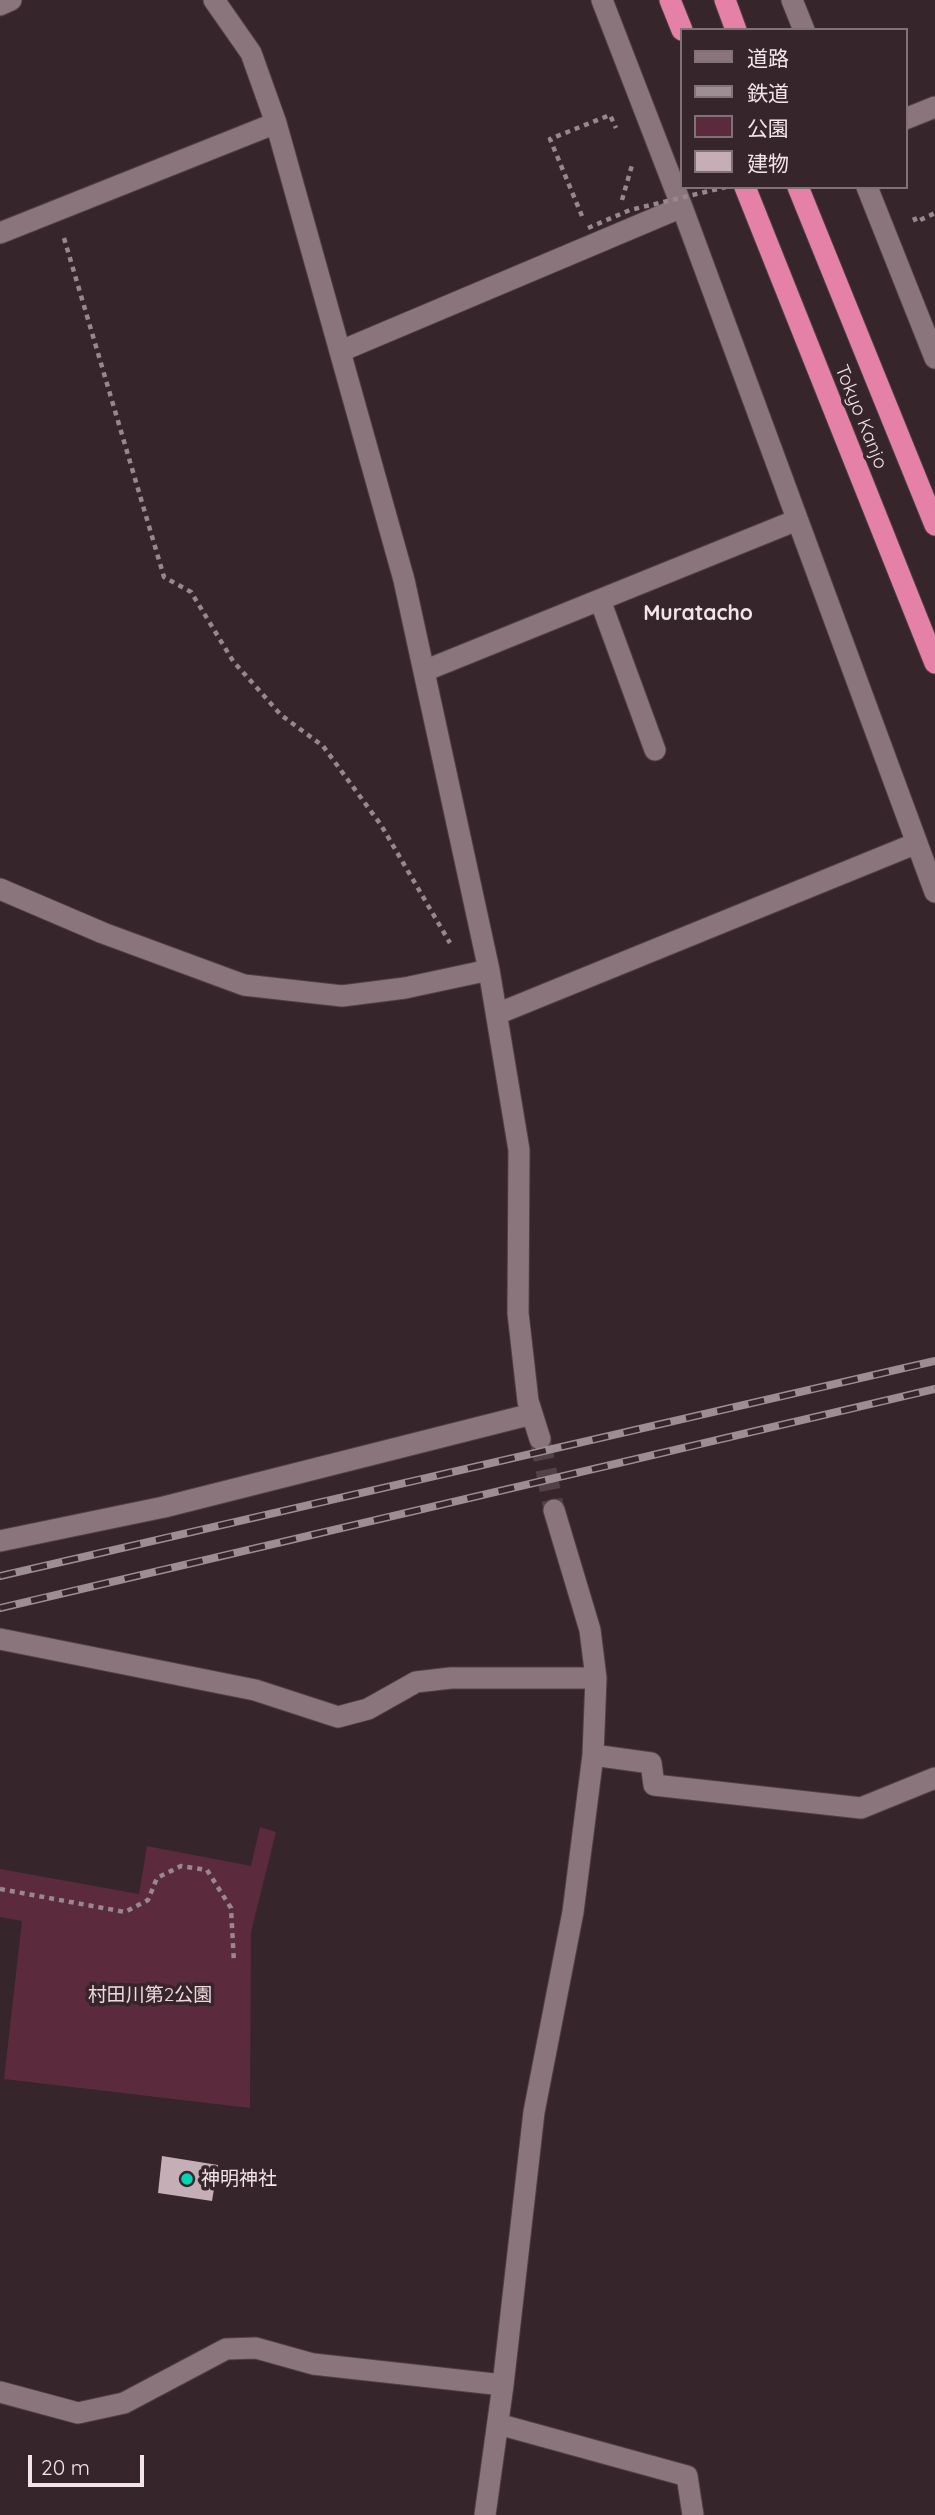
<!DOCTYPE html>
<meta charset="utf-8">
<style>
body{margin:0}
#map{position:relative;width:935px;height:2515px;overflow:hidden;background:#36252b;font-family:Quicksand,"Noto Sans JP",sans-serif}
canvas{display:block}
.legend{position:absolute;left:680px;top:28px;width:228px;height:161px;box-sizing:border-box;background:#36252b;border:2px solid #817277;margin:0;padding:9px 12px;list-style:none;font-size:21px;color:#f1e5e9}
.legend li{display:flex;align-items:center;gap:14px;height:35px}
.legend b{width:35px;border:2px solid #817277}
.scale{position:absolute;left:28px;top:2455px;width:116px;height:32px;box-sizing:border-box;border:4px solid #f1e5e9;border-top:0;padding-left:9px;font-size:21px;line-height:24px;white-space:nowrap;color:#f1e5e9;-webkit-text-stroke:5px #36252b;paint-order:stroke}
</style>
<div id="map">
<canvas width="935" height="2515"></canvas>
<ul class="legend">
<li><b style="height:9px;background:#8b757c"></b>道路</li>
<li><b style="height:9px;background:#9d8e93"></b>鉄道</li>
<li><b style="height:19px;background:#5b2b3d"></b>公園</li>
<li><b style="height:19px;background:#c5aeb5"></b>建物</li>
</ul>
<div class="scale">20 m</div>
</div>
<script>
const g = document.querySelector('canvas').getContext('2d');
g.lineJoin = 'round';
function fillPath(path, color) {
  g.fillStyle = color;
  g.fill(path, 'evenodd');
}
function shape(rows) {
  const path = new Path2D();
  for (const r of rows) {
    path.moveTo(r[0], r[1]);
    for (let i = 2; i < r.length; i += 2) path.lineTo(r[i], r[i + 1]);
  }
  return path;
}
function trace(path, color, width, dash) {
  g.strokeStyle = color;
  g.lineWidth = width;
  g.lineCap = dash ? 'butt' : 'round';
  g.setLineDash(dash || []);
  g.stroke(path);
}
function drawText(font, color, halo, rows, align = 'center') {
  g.font = font + ' Quicksand,"Noto Sans JP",sans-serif';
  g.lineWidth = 7;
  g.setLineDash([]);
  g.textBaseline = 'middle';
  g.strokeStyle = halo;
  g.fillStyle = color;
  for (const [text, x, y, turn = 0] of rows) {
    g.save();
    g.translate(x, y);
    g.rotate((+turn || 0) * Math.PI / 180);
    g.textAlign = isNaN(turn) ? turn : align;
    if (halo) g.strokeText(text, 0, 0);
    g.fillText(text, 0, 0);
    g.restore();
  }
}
fillPath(shape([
 [260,1827,276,1832,251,1932,250,2108,4,2079,22,1921,0,1917,0,1869,139,1894,147,1846,251,1866]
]), '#5b2b3d');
fillPath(shape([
 [162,2156,218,2165,212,2201,158,2193]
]), '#c5aeb5');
trace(shape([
 [540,1439,554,1510]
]), '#524248', 21, [21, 10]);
const minor = shape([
 [214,0,251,53,276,123,404,580,489,970,519,1150,518,1313,528,1401,540,1439],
 [602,0,682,207,935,892],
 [792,0,804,30],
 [0,5,11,0],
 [905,119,935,107],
 [867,187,935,358],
 [0,233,276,123],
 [341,351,682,207],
 [600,600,655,750],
 [424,671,797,520],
 [0,889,103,933,244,985,342,996,405,988,489,970],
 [497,1014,917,843],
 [0,1541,164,1507,532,1414],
 [0,1639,255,1690,338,1717,368,1709,416,1682,451,1678,596,1678],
 [593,1755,651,1763,654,1785,861,1808,935,1778],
 [0,2392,78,2413,124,2403,226,2349,256,2348,313,2364,503,2385],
 [498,2424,687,2476,693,2515],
 [485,2515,503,2385,534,2112,573,1912,593,1755,596,1678,590,1630,554,1510]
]);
const highway = shape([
 [670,0,682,30],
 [725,0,736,30],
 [745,187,935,663],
 [798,187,935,525]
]);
trace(minor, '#504146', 23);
trace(highway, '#504146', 23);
trace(shape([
 [622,200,632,165],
 [582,216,550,139,610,115,616,128],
 [914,217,916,222,935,213],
 [64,238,164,577,191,592,233,661,281,715,323,746,381,825,450,943],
 [0,1889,125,1912,148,1900,157,1878,181,1866,207,1870,231,1908,234,1963]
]), '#97888d', 4.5, [5, 5]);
trace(minor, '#8b757c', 21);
trace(highway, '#e581a6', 21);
const rail = shape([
 [0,1576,935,1361],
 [0,1608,935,1389]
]);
trace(rail, '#9d8e93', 8);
trace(rail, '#36252b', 5, [16]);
trace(shape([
 [588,228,630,210,726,187]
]), '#97888d', 4.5, [5, 5]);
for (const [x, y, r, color] of [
 [187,2179,7,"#02d5b6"]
]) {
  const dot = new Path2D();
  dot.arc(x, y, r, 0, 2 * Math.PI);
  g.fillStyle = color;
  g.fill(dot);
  trace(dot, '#36252b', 2.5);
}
drawText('19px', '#f1e5e9', '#36252b', [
 ["Tokyo Kanjo",861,417,68]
]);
drawText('19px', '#f0d8df', '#36252b', [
 ["村田川第2公園",150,1995]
]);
drawText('19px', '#f1e5e9', '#36252b', [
 ["神明神社",201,2179]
], 'left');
drawText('bold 21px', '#f1e5e9', '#36252b', [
 ["Muratacho",698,614]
]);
</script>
